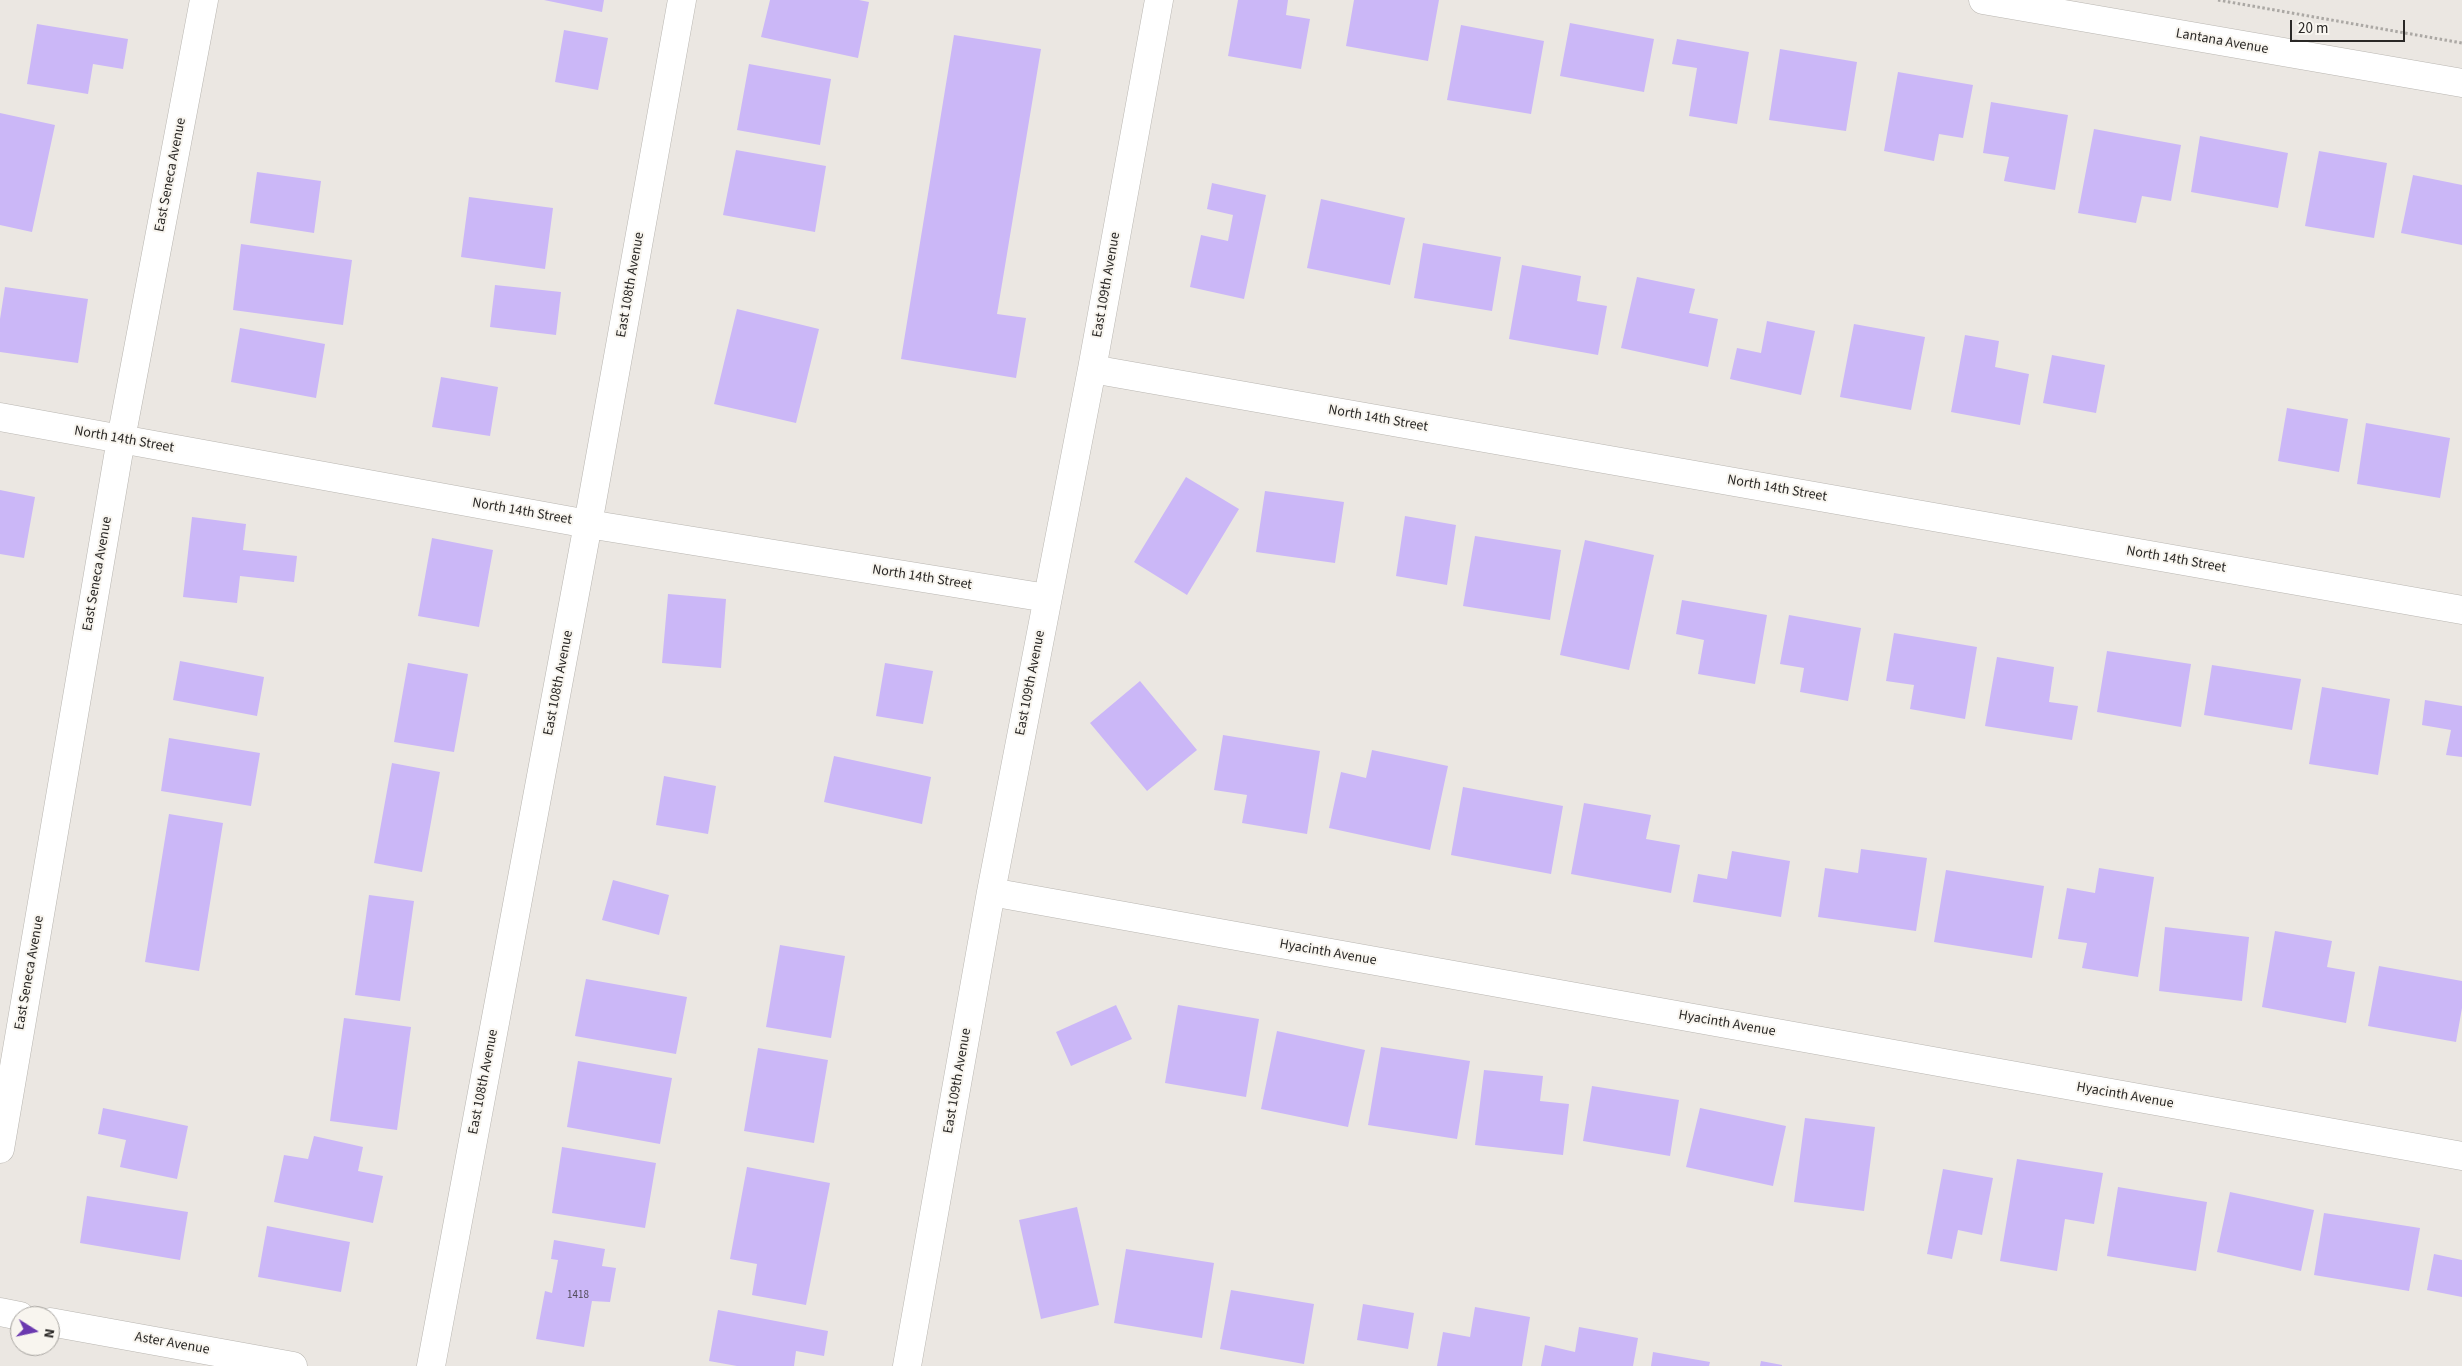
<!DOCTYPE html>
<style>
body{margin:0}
#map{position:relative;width:2462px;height:1366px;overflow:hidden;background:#ebe7e2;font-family:"Source Sans 3",sans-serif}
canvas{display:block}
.north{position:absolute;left:10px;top:1306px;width:50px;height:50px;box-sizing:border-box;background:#f8f5ef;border:1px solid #a6a39f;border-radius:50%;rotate:100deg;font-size:14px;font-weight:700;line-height:20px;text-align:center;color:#2a2826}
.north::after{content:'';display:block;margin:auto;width:18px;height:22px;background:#6a38af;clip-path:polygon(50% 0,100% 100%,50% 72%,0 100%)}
.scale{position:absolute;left:2290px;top:20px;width:115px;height:22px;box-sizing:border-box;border:2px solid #2a2826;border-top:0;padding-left:6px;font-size:15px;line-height:18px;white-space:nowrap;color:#2a2826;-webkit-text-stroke:4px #f8f5ef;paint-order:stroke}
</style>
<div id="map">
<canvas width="2462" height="1366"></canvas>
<div class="north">N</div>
<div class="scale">20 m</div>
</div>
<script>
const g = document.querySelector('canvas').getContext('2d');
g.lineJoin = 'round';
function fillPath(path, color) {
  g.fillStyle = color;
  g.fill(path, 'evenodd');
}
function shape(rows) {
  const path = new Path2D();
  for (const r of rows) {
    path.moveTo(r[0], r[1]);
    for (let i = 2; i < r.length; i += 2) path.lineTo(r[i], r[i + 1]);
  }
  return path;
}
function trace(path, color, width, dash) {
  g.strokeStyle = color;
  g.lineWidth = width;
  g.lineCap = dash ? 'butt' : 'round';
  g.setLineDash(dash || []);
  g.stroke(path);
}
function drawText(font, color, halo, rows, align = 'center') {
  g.font = font + ' "Source Sans 3",sans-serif';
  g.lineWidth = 4;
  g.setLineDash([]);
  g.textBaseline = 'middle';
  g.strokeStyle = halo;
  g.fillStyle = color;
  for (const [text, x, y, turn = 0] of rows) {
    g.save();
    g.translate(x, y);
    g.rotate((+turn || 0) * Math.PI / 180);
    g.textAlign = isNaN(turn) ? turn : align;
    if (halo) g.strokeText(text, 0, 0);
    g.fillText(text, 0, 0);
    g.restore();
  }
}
fillPath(shape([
 [544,0,604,0,602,12],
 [770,0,859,0,869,2,858,58,761,37],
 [1238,0,1288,0,1286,15,1310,19,1301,69,1228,56],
 [1354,0,1439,0,1428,61,1346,46],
 [1570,23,1654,39,1644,92,1560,76],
 [37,24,128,39,123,69,93,64,88,94,27,84],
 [1461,25,1544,41,1531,114,1447,100],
 [564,30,608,38,598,90,555,82],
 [954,35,1041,49,997,314,1026,318,1016,378,901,359],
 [1677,39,1749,52,1737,124,1689,116,1697,68,1672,64],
 [1780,49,1857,62,1846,131,1769,120],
 [749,64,831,79,820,145,737,130],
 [1898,72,1973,85,1963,138,1939,134,1934,161,1884,151],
 [1991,102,2068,115,2055,190,2004,181,2009,157,1983,153],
 [0,113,55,125,32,232,0,225],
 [2094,129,2181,145,2171,201,2142,196,2136,223,2078,213],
 [2200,136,2288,153,2278,208,2191,192],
 [736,150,826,166,815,232,723,215],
 [2319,151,2387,163,2374,238,2305,226],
 [257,172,321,181,314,233,250,223],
 [2413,175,2462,185,2462,245,2401,233],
 [1212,183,1266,195,1244,299,1190,287,1201,235,1228,241,1233,215,1207,209],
 [469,197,553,208,545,269,461,257],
 [1321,199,1405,218,1390,285,1307,268],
 [1423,243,1501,257,1492,311,1414,298],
 [241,244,352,260,343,325,233,310],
 [1522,265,1581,276,1577,301,1607,306,1598,355,1509,339],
 [1637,277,1695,289,1689,313,1718,319,1708,367,1621,348],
 [495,285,561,292,556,335,490,327],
 [5,287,88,299,78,363,0,352,0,319],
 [737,309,819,329,796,423,714,404],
 [1767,321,1815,331,1801,395,1730,379,1737,348,1761,353],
 [1854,324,1925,337,1911,410,1840,397],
 [240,328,325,344,316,398,231,382],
 [1965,335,1999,341,1995,367,2029,374,2020,425,1951,412],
 [2052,355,2105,365,2096,413,2043,403],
 [441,377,498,387,490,436,432,427],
 [2287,408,2348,419,2339,472,2278,461],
 [2366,423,2450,438,2440,498,2357,484],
 [1186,477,1239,509,1187,595,1134,562],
 [0,490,35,497,24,558,0,554],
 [1265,491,1344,502,1335,563,1256,552],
 [1405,516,1456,525,1447,585,1396,576],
 [192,517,246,524,243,550,297,556,294,582,240,576,237,603,183,597],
 [1475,536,1561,550,1550,620,1463,606],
 [432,538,493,550,479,627,418,616],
 [1585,540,1654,555,1629,670,1560,655],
 [668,594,726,599,721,668,662,663],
 [1682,600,1767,615,1755,684,1698,674,1704,640,1676,634],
 [1789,615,1861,628,1848,701,1800,692,1804,668,1780,664],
 [1894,633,1977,647,1965,719,1910,709,1914,685,1886,681],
 [2107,651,2191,664,2181,727,2097,712],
 [1997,657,2054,667,2049,702,2078,706,2072,740,1985,726],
 [180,661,264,677,257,716,173,700],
 [408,663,468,674,454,752,394,742],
 [885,663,933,671,923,724,876,716],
 [2212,665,2301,679,2292,730,2204,715],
 [1140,681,1197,750,1147,791,1090,723],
 [2322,687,2390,699,2378,775,2309,764],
 [2425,700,2462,706,2462,757,2446,755,2451,730,2422,725],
 [1223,735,1320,751,1307,834,1242,823,1247,795,1214,790],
 [169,738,260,753,251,806,161,791],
 [1372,750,1448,766,1430,850,1329,828,1341,772,1366,778],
 [834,756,931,777,922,824,824,802],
 [392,763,440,772,422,872,374,863],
 [664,776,716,786,708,834,656,825],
 [1463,787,1563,806,1551,874,1451,855],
 [1584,803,1651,815,1646,839,1680,845,1671,893,1571,874],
 [169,814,223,823,199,971,145,962],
 [1861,849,1927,858,1916,931,1818,917,1825,868,1858,873],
 [1732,851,1790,861,1781,917,1693,902,1698,874,1727,879],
 [2099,868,2154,877,2138,977,2082,968,2087,943,2058,939,2067,888,2095,893],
 [1946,870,2044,886,2032,958,1934,942],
 [613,880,669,895,659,935,602,920],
 [369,895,414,901,400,1001,355,995],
 [2165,927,2249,937,2242,1001,2159,991],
 [2275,931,2332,941,2327,967,2355,972,2346,1023,2262,1007],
 [780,945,845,956,831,1038,766,1027],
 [2379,966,2462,981,2462,1008,2456,1042,2368,1026],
 [586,979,687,997,676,1054,575,1036],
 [1116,1005,1132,1039,1071,1066,1056,1032],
 [1178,1005,1259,1019,1246,1097,1165,1083],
 [344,1018,411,1027,397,1130,330,1121],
 [1277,1031,1365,1050,1348,1127,1261,1109],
 [1381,1047,1470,1061,1457,1139,1368,1125],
 [758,1048,828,1060,814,1143,744,1131],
 [578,1061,672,1078,660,1144,567,1127],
 [1484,1070,1543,1076,1540,1101,1569,1104,1563,1155,1475,1145],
 [1592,1086,1679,1100,1670,1156,1583,1141],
 [103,1108,188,1126,177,1179,120,1167,126,1140,98,1134],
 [1700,1108,1786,1126,1773,1186,1686,1167],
 [1805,1118,1875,1127,1864,1211,1794,1202],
 [314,1136,363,1147,358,1171,383,1176,373,1223,274,1202,284,1155,308,1159],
 [562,1147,656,1163,645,1228,552,1213],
 [2017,1159,2103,1173,2094,1224,2065,1219,2057,1271,2000,1261],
 [747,1167,830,1183,806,1305,752,1295,757,1264,730,1259],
 [1943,1169,1993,1178,1982,1235,1958,1230,1952,1259,1927,1254],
 [2118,1187,2207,1202,2196,1271,2107,1256],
 [2230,1192,2314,1210,2301,1271,2217,1252],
 [87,1196,188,1212,180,1260,80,1243],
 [1077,1207,1099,1305,1041,1319,1019,1220],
 [2324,1213,2420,1228,2409,1291,2314,1275],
 [267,1226,350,1242,341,1292,258,1277],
 [554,1240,605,1249,602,1266,616,1268,610,1302,592,1301,584,1347,536,1339,545,1291,552,1293,558,1260,551,1259],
 [1126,1249,1214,1263,1202,1338,1114,1323],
 [2434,1254,2462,1260,2462,1297,2427,1290],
 [1231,1290,1314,1304,1304,1364,1220,1349],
 [1363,1304,1414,1313,1408,1349,1357,1340],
 [1475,1307,1530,1317,1522,1366,1437,1366,1443,1332,1470,1337],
 [718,1310,828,1331,824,1356,796,1351,794,1366,737,1366,709,1361],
 [1579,1327,1638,1338,1633,1366,1541,1366,1545,1345,1575,1352],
 [1653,1352,1710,1362,1709,1366,1651,1366],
 [1761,1361,1782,1365,1782,1366,1760,1366]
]), '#cbb7f7');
const minor = shape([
 [1983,0,2462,83],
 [1092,369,2462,610],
 [0,417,588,524,1047,598],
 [991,892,2462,1156],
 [0,1149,121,439,204,0],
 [0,1312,20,1316],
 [50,1322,293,1366],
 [431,1366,588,524,682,0],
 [907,1366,991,892,1092,369,1159,0]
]);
trace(minor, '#b9b6b1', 29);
trace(shape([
 [2218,0,2462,43]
]), '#aba8a4', 3, [2.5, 2.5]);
trace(minor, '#fff', 28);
drawText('11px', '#524c5a', null, [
 ["1418",578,1296]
]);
drawText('14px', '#2a2826', '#f8f5ef', [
 ["Lantana Avenue",2222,42,10],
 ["East Seneca Avenue",171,175,-79],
 ["East 108th Avenue",631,285,-80],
 ["East 109th Avenue",1107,285,-80],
 ["North 14th Street",1378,419,10],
 ["North 14th Street",124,440,10],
 ["North 14th Street",1777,489,10],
 ["North 14th Street",522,512,10],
 ["North 14th Street",2176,560,10],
 ["East Seneca Avenue",98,574,-80],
 ["North 14th Street",922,578,9],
 ["East 108th Avenue",559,683,-79],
 ["East 109th Avenue",1031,683,-79],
 ["Hyacinth Avenue",1328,953,10],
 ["East Seneca Avenue",30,973,-80],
 ["Hyacinth Avenue",1727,1024,10],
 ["East 109th Avenue",958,1081,-80],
 ["East 108th Avenue",484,1082,-79],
 ["Hyacinth Avenue",2125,1096,10],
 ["Aster Avenue",172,1344,10]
]);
</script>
